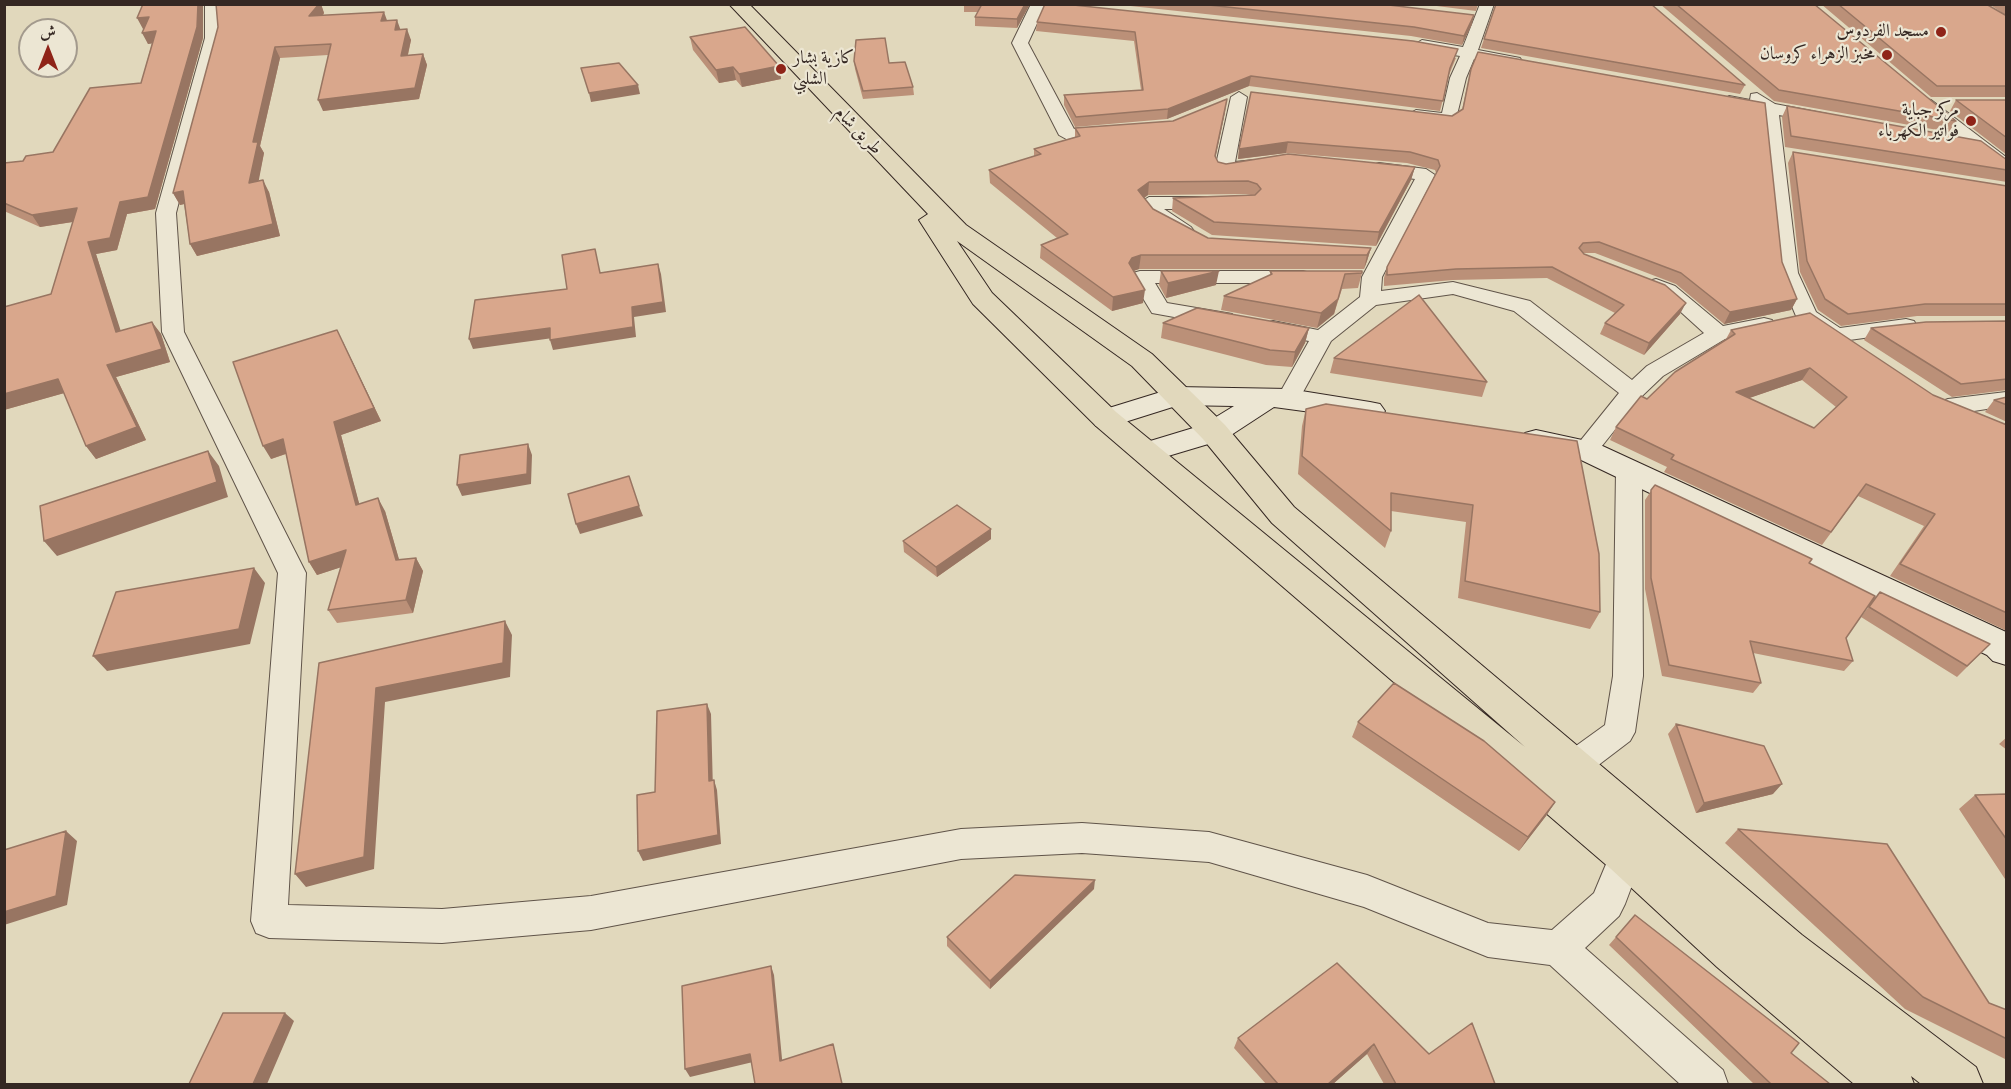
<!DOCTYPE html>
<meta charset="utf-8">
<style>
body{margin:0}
#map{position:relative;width:2011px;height:1089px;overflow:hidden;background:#e1d8bc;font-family:"IM FELL Great Primer",Amiri,serif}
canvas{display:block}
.frame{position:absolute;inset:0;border:6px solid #352823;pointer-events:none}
.north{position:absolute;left:18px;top:18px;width:60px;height:60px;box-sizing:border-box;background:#ece6d3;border:2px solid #a39a8d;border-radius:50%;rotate:0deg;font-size:16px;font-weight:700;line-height:24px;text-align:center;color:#352823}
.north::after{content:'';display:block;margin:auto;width:21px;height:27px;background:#8f2418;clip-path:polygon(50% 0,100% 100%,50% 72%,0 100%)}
</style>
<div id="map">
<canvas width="2011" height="1089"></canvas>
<div class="frame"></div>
<div class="north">ش</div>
</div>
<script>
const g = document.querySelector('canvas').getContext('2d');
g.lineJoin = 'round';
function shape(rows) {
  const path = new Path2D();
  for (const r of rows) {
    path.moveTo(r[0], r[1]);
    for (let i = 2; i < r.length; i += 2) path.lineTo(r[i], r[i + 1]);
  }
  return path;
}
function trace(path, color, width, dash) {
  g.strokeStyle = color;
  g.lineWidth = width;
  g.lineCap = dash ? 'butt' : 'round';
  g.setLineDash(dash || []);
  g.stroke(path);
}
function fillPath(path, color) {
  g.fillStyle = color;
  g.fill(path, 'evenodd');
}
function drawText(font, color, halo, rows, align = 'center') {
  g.font = font + ' "IM FELL Great Primer",Amiri,serif';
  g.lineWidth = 4.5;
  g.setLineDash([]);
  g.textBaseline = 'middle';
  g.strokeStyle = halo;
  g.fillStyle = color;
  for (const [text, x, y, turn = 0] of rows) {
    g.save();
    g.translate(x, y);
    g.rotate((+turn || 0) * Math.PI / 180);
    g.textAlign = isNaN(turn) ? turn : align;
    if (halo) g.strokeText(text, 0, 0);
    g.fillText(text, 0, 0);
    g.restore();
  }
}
const minor = shape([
 [205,4,219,4,221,38,176,213,184,332,306,573,288,905,442,909,591,896,961,829,1082,823,1209,832,1367,875,1488,923,1552,930,1594,893,1614,845,1626,840,1638,845,1643,856,1625,904,1619,916,1585,948,1723,1070,1728,1084,1680,1084,1550,965,1488,957,1364,907,1209,862,1082,853,961,859,591,930,442,943,269,938,256,933,251,921,278,573,162,332,156,213,205,38,205,4],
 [1031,4,1046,4,1028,43,1074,129,1112,127,1121,132,1118,136,1068,140,1059,135,1012,43,1031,4],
 [1480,4,1494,4,1478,50,1520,58,1522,61,1514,66,1474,59,1466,78,1455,123,1410,119,1407,115,1416,110,1442,113,1450,78,1460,56,1422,50,1414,45,1422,40,1463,47,1480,4],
 [1239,92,1247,97,1235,162,1254,160,1263,165,1254,170,1224,175,1215,169,1231,97,1239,92],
 [1757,93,1775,104,1827,114,1830,118,1821,123,1779,115,1798,273,1816,312,1840,328,1906,319,1914,321,1917,326,1914,331,1835,342,1827,340,1796,316,1778,273,1762,112,1723,105,1721,101,1729,96,1750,100,1751,94,1757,93],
 [1925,99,1931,100,2006,157,2006,170,2000,169,1919,108,1917,104,1919,100,1925,99],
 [1379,163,1426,169,1435,175,1382,277,1381,291,1453,282,1530,301,1632,380,1647,366,1704,333,1661,294,1649,289,1645,285,1649,281,1656,279,1675,286,1723,326,1764,318,1772,320,1775,325,1772,330,1725,339,1663,376,1641,397,1594,456,1585,458,1576,456,1573,450,1619,393,1514,311,1453,294,1376,305,1331,341,1297,403,1289,405,1281,403,1277,398,1309,341,1265,333,1262,328,1265,323,1273,321,1318,330,1360,297,1362,277,1415,179,1372,173,1370,169,1372,165,1379,163],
 [1149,197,1209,197,1219,203,1209,209,1164,209,1191,227,1194,231,1191,235,1184,237,1153,221,1139,203,1149,197],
 [1140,271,1303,271,1310,273,1313,277,1310,281,1303,283,1155,283,1167,303,1232,314,1235,319,1232,324,1224,326,1152,313,1130,277,1133,273,1140,271],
 [2006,392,2006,406,1948,415,1940,412,1936,407,1940,402,1948,399,2006,392],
 [1629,462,1638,465,1642,471,1643,676,1635,732,1630,741,1584,776,1573,780,1562,776,1557,766,1562,756,1605,725,1613,676,1616,471,1620,465,1629,462]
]);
const secondary = shape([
 [1177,387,1289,389,1370,402,1380,404,1385,411,1380,418,1370,420,1274,407,1225,439,1148,462,1137,459,1133,452,1137,445,1203,425,1234,406,1179,405,1106,428,1096,426,1091,419,1096,412,1177,387],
 [1536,430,1596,443,2006,632,2006,665,1993,661,1987,655,1577,458,1525,447,1521,440,1525,433,1536,430]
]);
const primary = shape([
 [729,4,749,4,966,225,1152,354,1225,425,1294,507,1802,935,1976,1067,1983,1084,1921,1084,1911,1076,1914,1084,1854,1084,1717,967,1611,869,1096,426,973,304,919,220,928,214,729,4],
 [957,241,1132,366,1203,439,1272,523,1525,747,1116,412,992,293,957,241]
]);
trace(minor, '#605449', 2);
trace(secondary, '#352823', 2);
trace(primary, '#352823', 2);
fillPath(minor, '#ece6d3');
fillPath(secondary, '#ece6d3');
fillPath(primary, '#e1d8bc');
fillPath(shape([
 [143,4,203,38,155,209,127,214,117,250,96,254,120,331,152,322,161,334,170,362,116,377,146,440,96,459,86,446,64,393,4,410,4,307,51,294,73,222,40,227,4,211,4,163,23,161,53,152,141,83,152,43,148,44,144,29,143,29],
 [216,4,321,4,324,13,323,16,387,21,401,30,411,40,408,55,423,54,427,65,419,99,323,111,328,55,280,58,260,146,264,153,258,181,269,192,280,236,197,256,190,244,184,204,180,205,173,193,218,27],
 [959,4,1030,4,1017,28,975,26,975,17,978,12,964,12,964,5],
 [1112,4,1380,4,1472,24,1462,45,1411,36],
 [1421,4,1478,4,1476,11],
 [1660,4,1814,4,1956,121,1949,132,1774,101],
 [1821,4,1986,4,2007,16,2007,97,1931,97],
 [1989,4,2007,4,2007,16],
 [1037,22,1456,58,1449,75,1440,111,1249,86,1167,119,1075,127,1064,105,1064,95,1141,90,1134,41,1036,31],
 [690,37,779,66,781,79,742,87,736,80,719,83,693,50],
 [1484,39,1745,85,1740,94,1481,48],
 [854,61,889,63,913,87,914,95,863,99,855,69],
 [1471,69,1782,262,1797,299,1791,310,1724,324,1676,284,1595,253,1583,253,1680,314,1644,355,1600,334,1605,323,1615,313,1547,278,1453,280,1384,286,1384,278,1387,267,1436,173,1435,170,1407,163,1286,153,1238,159,1239,149,1452,116,1462,110],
 [1956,100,2007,100,2007,155,1950,111],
 [1787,106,2006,160,2007,182,1785,147,1782,117],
 [1225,112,1215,157,1218,162,1226,164,1415,167,1411,180,1376,246,1212,235,1172,211,1173,198,1251,195,1246,194,1148,195,1144,198,1153,209,1208,238,1371,248,1367,261,1364,269,1139,269,1133,271,1143,303,1112,311,1040,258,1041,245,1057,238,990,183,989,170,1034,156,1034,149,1075,137,1075,128,1173,121],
 [1793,152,2007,186,2007,316,1917,316,1841,326,1818,310,1800,272,1788,163],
 [1161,271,1216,285,1166,298,1159,285],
 [1270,271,1362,273,1358,288,1342,289,1334,314,1317,328,1221,310,1224,296,1270,275],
 [2007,321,2007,390,1952,397,1864,340,1871,328],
 [1163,323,1309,328,1305,343,1292,367,1266,365,1161,338],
 [1731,330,1933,395,2007,425,2007,631,1890,576,1924,526,1858,496,1822,545,1664,472,1667,467,1610,440,1616,427,1647,399,1726,339],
 [1802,380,1836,407,1814,428,1749,398],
 [343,342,381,421,341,435,359,504,385,511,399,560,416,558,423,571,413,613,337,623,328,610,341,567,317,575,309,562,286,454,271,459],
 [1334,358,1487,382,1482,397,1330,373],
 [2007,397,2007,422,1985,412,1994,400],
 [1306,409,1577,441,1600,612,1590,629,1458,598,1466,522,1391,511,1391,531,1385,548,1298,474,1302,426],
 [1655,485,1846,638,1853,661,1844,671,1753,653,1761,683,1753,693,1662,676,1645,589,1645,500],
 [991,539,937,577,904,552,903,541],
 [1880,592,1990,644,1957,677,1861,617],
 [1358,722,1555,802,1546,816,1519,851,1352,737],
 [1676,724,1773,794,1696,813,1668,734],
 [2007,737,2007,750,1999,744],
 [2007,794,2007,879,2005,879,1959,809,1975,795],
 [1738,829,1989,1003,2007,1010,2007,1060,1905,1009,1725,843],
 [1094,889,990,989,947,946,947,937],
 [1635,915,1791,1053,1830,1084,1754,1084,1609,945],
 [1337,963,1429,1054,1495,1084,1384,1084,1367,1054,1333,1084,1266,1084,1234,1048,1238,1038]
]), '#bb9078');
fillPath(shape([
 [198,4,203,4,203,38,155,209,127,214,117,250,96,254,125,344,116,332,88,242],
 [319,4,321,4,324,13,313,27,309,16],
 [1025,4,1030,4,1017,28,1017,19],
 [384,12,388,23,381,21],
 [1474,15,1472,24,1462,45,1464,36],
 [149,17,154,27,143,29,137,18],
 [397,20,401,31,395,30],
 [407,29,411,40,405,67,401,56],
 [156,31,162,42,148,44,142,33],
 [275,47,280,58,260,146,264,153,256,195,249,183,253,142],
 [423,54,427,65,419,99,323,111,318,100],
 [779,66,781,79,742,87,739,74],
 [733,67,736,80,719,83,716,70],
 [1251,76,1249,86,1167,119,1168,109],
 [638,85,640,94,591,102,589,93],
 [1227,99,1225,112,1213,169,1215,156],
 [1288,142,1286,153,1238,159,1239,149],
 [1415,167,1411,180,1376,246,1379,232],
 [263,180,269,192,280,236,197,256,190,244],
 [1149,182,1148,195,1137,203,1138,190],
 [183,191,189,203,180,205,173,193],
 [77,208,85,220,40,227,32,215],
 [1371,248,1367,261,1364,269,1367,255],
 [1141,255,1139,269,1131,272,1129,263,1132,258],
 [658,264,661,274,666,312,634,317,636,337,553,350,550,340,632,307],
 [1219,271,1216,285,1166,298,1168,283],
 [1345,274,1334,314,1317,328,1321,313],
 [1145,290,1143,303,1112,311,1113,297],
 [1797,299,1791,310,1724,324,1730,312],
 [1686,303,1680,314,1644,355,1649,343],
 [152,322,161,334,170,362,116,377,146,440,96,459,86,446,107,365],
 [550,328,553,338,473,349,469,339],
 [1309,328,1305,343,1292,367,1295,352],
 [343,342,381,421,341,435,363,518,356,505,334,422],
 [1810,368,1802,380,1729,405,1736,392],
 [58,379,68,392,4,410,4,394],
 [283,439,291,452,271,459,263,446],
 [528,444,532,455,531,484,462,496,457,485],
 [208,451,219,466,228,497,57,556,44,541],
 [378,498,385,511,403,573,396,560],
 [639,506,643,516,580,534,576,524],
 [991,529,991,539,937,577,936,567],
 [346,550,354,563,317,575,309,562],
 [416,558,423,571,413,613,406,600],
 [254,568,265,583,250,644,107,671,93,656],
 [505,621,512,635,510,677,385,702,374,869,306,887,295,874,376,688],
 [707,704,711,714,713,791,709,781],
 [714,780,717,790,721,844,643,861,638,851],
 [1782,784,1773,794,1696,813,1704,803],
 [1555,802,1546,816,1519,851,1528,837],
 [66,831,77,841,67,905,4,925,4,912],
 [1095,880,1094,889,990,989,990,981],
 [771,966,774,975,783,1069,780,1061],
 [285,1013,294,1021,267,1084,253,1084],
 [1374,1044,1367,1054,1333,1084,1328,1084],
 [750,1054,753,1062,690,1077,685,1069]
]), '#987562');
const building = shape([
 [143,4,198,4,197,27,148,197,120,202,110,238,88,242,116,332,152,322,162,349,107,365,137,427,86,446,58,379,4,394,4,307,51,294,77,208,32,215,4,203,4,163,23,161,26,156,53,152,90,88,141,83,156,31,142,33,149,17,137,18,143,4],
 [216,4,319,4,309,16,384,12,381,21,397,20,395,30,407,29,401,56,423,54,415,88,318,100,331,44,275,47,253,142,258,142,249,183,263,180,273,224,190,244,183,191,173,193,218,27,216,4],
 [982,4,1025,4,1017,19,975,17,982,4],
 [1045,4,1064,4,1413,41,1458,49,1450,68,1443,101,1251,76,1168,109,1076,117,1064,95,1143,90,1135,32,1037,22,1045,4],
 [1199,4,1380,4,1474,15,1464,36,1414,27,1199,4],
 [1496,4,1651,4,1745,85,1484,39,1496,4],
 [1676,4,1814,4,1956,121,1779,90,1676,4],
 [1838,4,1986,4,2007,16,2007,86,1937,86,1838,4],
 [745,27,779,66,739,74,733,67,716,70,690,37,745,27],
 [885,38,889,63,905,62,913,87,863,91,854,61,856,40,885,38],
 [1478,52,1765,103,1782,262,1797,299,1730,312,1681,273,1599,242,1583,243,1579,248,1584,254,1665,285,1686,303,1649,343,1605,323,1624,305,1552,267,1456,269,1387,275,1387,267,1440,166,1438,160,1410,152,1288,142,1239,149,1251,92,1452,116,1463,109,1471,69,1478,52],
 [619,63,638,85,589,93,581,68,619,63],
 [1227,99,1215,156,1218,162,1226,164,1288,154,1415,167,1379,232,1214,222,1173,198,1255,195,1261,189,1257,184,1248,181,1149,182,1138,190,1153,209,1208,238,1371,248,1367,255,1141,255,1132,258,1129,263,1145,290,1113,297,1041,245,1068,234,989,170,1041,154,1034,149,1080,136,1075,128,1173,121,1227,99],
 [1956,100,2007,100,2007,138,1956,100],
 [1787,106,1981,141,2007,160,2007,170,1791,136,1787,106],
 [1793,152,2007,186,2007,304,1925,304,1848,314,1825,299,1807,261,1793,152],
 [595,249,600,273,658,264,663,302,632,307,633,327,550,340,550,328,469,339,475,300,567,289,562,255,595,249],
 [1161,271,1219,271,1168,283,1161,271],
 [1270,271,1362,271,1362,273,1345,274,1338,299,1321,313,1224,296,1272,274,1270,271],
 [1419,295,1487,382,1334,358,1419,295],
 [1197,308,1309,328,1295,352,1270,350,1163,323,1197,308],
 [1810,313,1933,395,2007,425,2007,613,1900,564,1935,514,1866,484,1831,532,1671,459,1674,455,1616,427,1641,396,1647,399,1675,372,1735,334,1731,330,1810,313],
 [1810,368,1847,397,1814,428,1736,392,1810,368],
 [2007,321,2007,379,1961,384,1871,328,1926,322,2007,321],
 [337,330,374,408,334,422,356,505,378,498,396,560,416,558,406,600,328,610,346,550,309,562,283,439,263,446,233,362,337,330],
 [2007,397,2007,405,1994,400,2007,397],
 [1326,404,1577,441,1599,554,1600,612,1465,581,1473,505,1391,493,1391,531,1302,456,1306,409,1326,404],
 [528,444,527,474,457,485,460,455,528,444],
 [208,451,217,482,44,541,40,506,208,451],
 [629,476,639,506,576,524,568,494,629,476],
 [1655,485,1812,559,1809,563,1875,596,1846,638,1853,661,1750,641,1761,683,1669,665,1651,578,1651,490,1655,485],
 [957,505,991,529,936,567,903,541,957,505],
 [254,568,239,629,93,656,116,592,254,568],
 [1880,592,1990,644,1967,666,1869,607,1880,592],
 [505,621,503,663,376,688,364,857,295,874,319,663,505,621],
 [1394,683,1484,741,1555,802,1528,837,1358,722,1394,683],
 [707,704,709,781,714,780,718,835,638,851,637,795,655,792,657,711,707,704],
 [1676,724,1764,746,1782,784,1704,803,1676,724],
 [2007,794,2007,840,1975,795,2007,794],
 [1738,829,1887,844,1989,1003,2007,1010,2007,1039,1923,997,1738,829],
 [66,831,56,896,4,912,4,850,66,831],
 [1015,875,1095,880,990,981,947,937,1015,875],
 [1635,915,1799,1043,1791,1053,1830,1084,1771,1084,1770,1083,1616,937,1635,915],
 [1337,963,1429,1054,1472,1023,1495,1084,1396,1084,1374,1044,1328,1084,1278,1084,1238,1038,1337,963],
 [771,966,780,1061,833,1044,842,1084,755,1084,750,1054,685,1069,682,986,771,966],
 [223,1013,285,1013,253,1084,189,1084,223,1013]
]);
fillPath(building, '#d9a78c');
trace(building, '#987562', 1.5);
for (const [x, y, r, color] of [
 [1941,32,6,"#8f2418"],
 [1887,55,6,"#8f2418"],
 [781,69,6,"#8f2418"],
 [1971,121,6,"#8f2418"]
]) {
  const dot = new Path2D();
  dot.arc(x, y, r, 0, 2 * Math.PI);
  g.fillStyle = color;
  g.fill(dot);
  trace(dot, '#ece6d3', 2);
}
drawText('18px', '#352823', '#ece6d3', [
 ["مسجد الفردوس",1929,32],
 ["مخبز الزهراء كروسان",1875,55],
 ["كازية بشار",793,59,"left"],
 ["الشلبي",793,80,"left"],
 ["مركز جباية",1959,111],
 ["فواتير الكهرباء",1959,132]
], 'right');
drawText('18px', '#352823', '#ece6d3', [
 ["طريق شام",858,131,46]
]);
</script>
